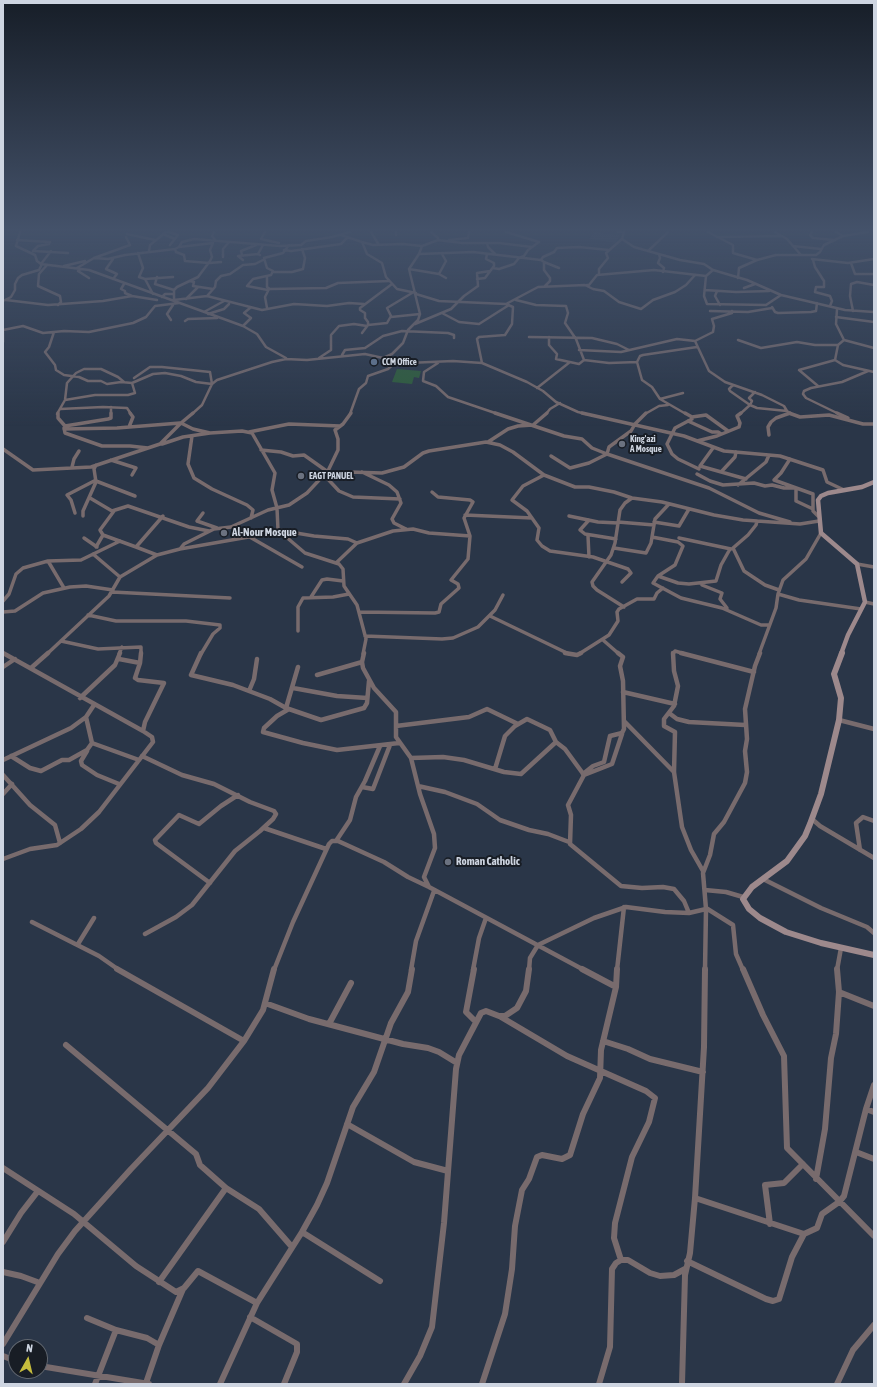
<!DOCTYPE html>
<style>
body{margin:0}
#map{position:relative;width:877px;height:1387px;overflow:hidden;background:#2a3648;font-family:"Asap Condensed",sans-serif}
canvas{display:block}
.frame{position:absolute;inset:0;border:4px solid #ced5e1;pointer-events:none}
.north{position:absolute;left:8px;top:1339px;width:40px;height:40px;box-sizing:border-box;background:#181d25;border:1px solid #616770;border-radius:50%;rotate:8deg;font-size:11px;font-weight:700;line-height:16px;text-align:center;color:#ced5e1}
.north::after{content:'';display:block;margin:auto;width:14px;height:18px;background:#c5bc3d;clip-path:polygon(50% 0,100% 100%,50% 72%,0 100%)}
</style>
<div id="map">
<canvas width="877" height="1387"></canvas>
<div class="frame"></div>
<div class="north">N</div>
</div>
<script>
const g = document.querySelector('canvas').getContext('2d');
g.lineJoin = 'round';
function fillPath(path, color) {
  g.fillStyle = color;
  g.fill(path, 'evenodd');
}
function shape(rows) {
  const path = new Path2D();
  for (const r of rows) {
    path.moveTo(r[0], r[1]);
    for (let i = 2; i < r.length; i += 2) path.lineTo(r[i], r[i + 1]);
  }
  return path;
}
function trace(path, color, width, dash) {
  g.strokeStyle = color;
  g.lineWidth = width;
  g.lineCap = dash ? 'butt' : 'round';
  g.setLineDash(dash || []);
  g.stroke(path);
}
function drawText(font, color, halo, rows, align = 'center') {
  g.font = font + ' "Asap Condensed",sans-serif';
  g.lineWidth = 4;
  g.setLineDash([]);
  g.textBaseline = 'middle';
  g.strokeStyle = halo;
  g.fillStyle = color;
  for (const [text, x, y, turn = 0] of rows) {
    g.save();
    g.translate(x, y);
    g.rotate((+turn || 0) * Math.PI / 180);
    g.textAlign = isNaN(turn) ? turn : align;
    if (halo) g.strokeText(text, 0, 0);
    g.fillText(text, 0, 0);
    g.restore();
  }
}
fillPath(shape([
 [593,232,620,235,616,243,589,239]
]), '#314057');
fillPath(shape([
 [397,369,421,371,419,378,414,377,412,384,392,382]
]), '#2d5e3a');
trace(shape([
 [20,232,16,246,35,255,37,261,41,264,89,270,243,326,257,334,266,347,286,358],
 [168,232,178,235,170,245],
 [214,232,212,236,215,240],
 [265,232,261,239,279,243],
 [371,232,379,245],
 [396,232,396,235],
 [618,232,624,232],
 [624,232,622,239,634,247,680,260,704,264,713,270,747,280,781,295,845,310,874,312],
 [708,232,733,245,733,253,757,260],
 [775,232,787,239,801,255],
 [812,232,810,235,813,238,834,240],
 [836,232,843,236],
 [127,234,155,240],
 [163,234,175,239],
 [341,235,362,242,367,254,382,263,386,277,397,289,416,293],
 [717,237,782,236],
 [17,240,50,242,49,244,38,246,33,251],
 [438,240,462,243,499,243,532,247],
 [449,240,468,238,469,232],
 [362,242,373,245,403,244,422,246],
 [487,243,488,247,495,254],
 [793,246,821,249],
 [179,247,213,243],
 [175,249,176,252,184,255,185,261,209,263,221,262],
 [284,250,291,251,341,244,348,237],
 [649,250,668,232],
 [34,251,68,253],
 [149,251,150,245,166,232],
 [138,253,143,268,139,277,145,279,173,277],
 [419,254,473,252,541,260],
 [659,254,660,258,658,263,664,268,663,272],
 [242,255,241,251,256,245],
 [260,255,258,254,263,245],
 [223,257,223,249,229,242],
 [94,258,130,245,126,237],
 [113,259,106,269,117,274,113,279],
 [812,259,848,263,874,259],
 [243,260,238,256,258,254],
 [813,260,815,267,824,281,824,287,816,287,815,292,830,296,832,301,830,306],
 [544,262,559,268],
 [851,263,855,274,874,274],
 [41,264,51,251],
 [47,265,39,274,38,286,60,296,61,302,58,305],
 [64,266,85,261],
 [77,268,94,258,108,259,125,255,175,249,179,247,182,242,194,239,280,246,301,245,306,241,332,237,350,232],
 [493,268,499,269,514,264,519,258,524,256,528,250,539,242,506,232],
 [81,269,78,271,89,278],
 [409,269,439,274,446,278],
 [713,270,706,276,704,296,707,304,766,305,781,295],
 [273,272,292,272,303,269,305,258,302,249],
 [439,274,446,261,442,254],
 [599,274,599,269,608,258,606,253,622,239],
 [157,277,155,284,174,290],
 [267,277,267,287,270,289,326,288,338,283,389,281],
 [738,278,739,268,757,260,776,255,816,255,820,252,824,245,843,236,868,232],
 [145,279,153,294],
 [477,279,485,278,494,266,494,263,486,259,487,254],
 [190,281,194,282,193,286,213,289],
 [124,284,121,289,125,291,125,293,132,296,157,300],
 [587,285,589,285,597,275,654,270,706,276],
 [545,286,550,281,550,278,544,270,544,262,541,260,543,257,554,252,557,248,579,247,609,250],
 [744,288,755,284],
 [268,290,247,286,253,279,271,275,273,271,267,268,264,258,283,253,289,245],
 [705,290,736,292,769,291],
 [717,291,715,296,720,305],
 [416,294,439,301,506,304,513,307,512,324,505,335,479,337,477,339,482,363],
 [207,296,262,310,294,304,327,306,349,303,364,304],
 [162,297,165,294,173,294],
 [186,299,198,287],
 [6,300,48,305,103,301,132,296],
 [174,300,207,296,215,287,216,281,221,276,230,274,243,265,255,264,263,260],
 [516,300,536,305,566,306,568,313,565,323,576,339,584,360,609,363,637,362,640,356,643,355,697,347],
 [3,301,11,297,15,290,15,284,18,278,22,275,39,270,42,264],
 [174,301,174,290,177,287,198,277,210,261,212,257,210,250,213,243],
 [506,304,538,287,585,285,593,289,604,291,619,302,641,309,653,300,675,292,686,285,695,275],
 [772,307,775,312,778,313,811,312,816,311,817,303],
 [267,308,265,297,269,289],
 [837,309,836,324,844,340,838,345,835,360,843,365,874,372],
 [710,311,748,312,772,308],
 [732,311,732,313,712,319,714,326,713,332,695,341,709,371,725,382,762,395,784,406,787,411],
 [853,311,850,296,851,284,857,282,874,285],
 [204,312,224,301],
 [442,313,459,322,479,324,509,305],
 [208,314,224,309,229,304],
 [391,317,420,314],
 [836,317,874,322],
 [171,320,167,314,173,305],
 [185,321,188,319,217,318],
 [415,324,451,309,464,296,478,286,477,273,490,271],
 [368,325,387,323,391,316,387,308,412,293],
 [243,326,251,318,244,313,250,308],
 [3,330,23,326,43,333,64,331,89,332,133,323,146,317,155,306,179,303],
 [3,330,3,342],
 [54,332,49,347,45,352,55,365,56,370,64,375,79,377,88,381,101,381,107,384,121,382,132,383,153,374,165,373,181,376,196,382,212,384,210,372,162,367,150,367,134,378],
 [362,333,368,325,368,322,365,318,365,313,360,310,360,308,392,284],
 [529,337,592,338,617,344,629,350],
 [549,337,549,345,557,354,556,359,579,364,584,360],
 [738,340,761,348,797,342,815,345,838,345],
 [844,340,874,348],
 [579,350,621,352,677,339,695,341],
 [342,355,345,350,365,348,383,336,402,331,448,333,454,335,454,338],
 [319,358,331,350,331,335,339,326,354,324,367,326],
 [383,359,408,363,453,361,482,363,527,382,543,391,556,402,578,412,586,414],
 [637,362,642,380,652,387,660,399,686,414],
 [438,363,424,372,423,381,436,386,448,397,498,414],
 [732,386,729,389,730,391,750,405,757,408,787,411,791,414],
 [818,386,799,370,835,360],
 [537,388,570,362],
 [660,399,683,393],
 [65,400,95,395,128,395,135,393,132,383],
 [111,407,111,414],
 [60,409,103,407,127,408,131,414],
 [57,414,65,400,67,383,76,373,84,369,101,369,118,377,124,382],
 [192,414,202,405,212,384,217,380,272,362,286,359,307,360,365,354,383,358,392,354,403,343,408,330,418,320,420,314,409,269,419,254,422,246,438,240,438,238,431,232],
 [350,414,359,389,366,383,368,376,388,369,396,362],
 [546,414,550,409,560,403],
 [645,414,659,406,668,405],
 [740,414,750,405,752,401,749,398,755,392],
 [788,414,790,413],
 [839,414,806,398,803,394,804,391,811,388,842,382,868,371]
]), '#786b6d', 2.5);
trace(shape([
 [58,413,58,418,65,426],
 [193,413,181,423,193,429,210,433,242,431,252,433,275,473,272,490,277,508,278,530,305,553,339,564,343,569,344,586,357,605,366,639,363,654],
 [495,413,564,436,582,439,592,448,607,454,709,488,759,513,790,522],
 [582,413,684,436,724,451,780,456,823,470,827,482,844,490],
 [685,413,692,417,692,419,675,428,667,444,672,454,678,459,699,469],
 [789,413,800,417,829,415,863,424,874,424],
 [837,413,848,418],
 [692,417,706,415,728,431],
 [688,421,712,432,718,432,721,434],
 [65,426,108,419,111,418,111,413],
 [129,427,133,417,130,413],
 [64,428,65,433,102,446,130,446,148,448],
 [64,429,117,428,180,423],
 [249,432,289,424,340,426],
 [769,435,768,427,771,422,776,418,790,413],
 [192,436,188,464,194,478,212,489,247,505,253,510,251,518],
 [697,441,717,436,739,427,740,423,737,416,741,413],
 [488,442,508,429,518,426,533,425,547,413],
 [162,444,183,437,210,433],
 [3,449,33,470,91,467,160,444,181,423],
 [261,450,281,452,293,456,304,455,328,472],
 [551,456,570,468,589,463,607,454,609,447,631,431,635,424,646,413],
 [790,459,781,473,774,480,813,494,813,511,818,516],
 [111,460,136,468,132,475],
 [700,466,746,479],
 [700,466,713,448],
 [72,467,74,459,79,451],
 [722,471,735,457,736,452],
 [362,472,389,485,397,492,401,503,392,519,394,523,406,529],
 [697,474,710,481,723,485,754,483,765,486,772,485,784,488,794,488],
 [326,475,338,450,338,439,335,430,343,424,351,413],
 [544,475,523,486,512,500,527,511,539,528,537,540,542,546,550,551,593,557,628,569,631,573,622,582],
 [325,476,339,491,353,497,400,499],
 [96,481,135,496],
 [738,485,766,462,769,455],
 [796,488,796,501,813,509],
 [90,498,112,511,128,506,189,527,209,531],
 [75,513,71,500,67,495,96,480],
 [203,513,197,521,217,528],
 [465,515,532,518],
 [83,516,83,511,96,482,94,469,96,465],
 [569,516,598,522,618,523],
 [589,520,580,530,585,534,616,539],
 [757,521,756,525,748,535,733,548,744,571,765,585,779,590],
 [618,522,654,525],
 [654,522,679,526,689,509],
 [103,535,136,547],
 [248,536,302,567],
 [588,536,589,557],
 [652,537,678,542,683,546,675,565,658,576,653,583,681,598,722,608,761,625,769,625],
 [84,538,97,547],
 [679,538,731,549],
 [96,547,103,535,100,530,114,511],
 [614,548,646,553,651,543,655,519,669,504],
 [180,549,184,544,214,529,231,527,268,510,289,505,307,493,321,478,330,474,349,472,382,473,404,467,423,453,429,451,486,442,500,445,513,452,544,475,575,487,589,487,614,492,632,498,662,502,714,515,743,520,800,524,819,521],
 [93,554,120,577],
 [157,555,136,547,163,516],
 [48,561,64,588],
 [336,563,357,543,393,531,413,529,429,533,470,536],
 [857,564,874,567],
 [658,576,678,583,689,584,716,581,721,565,730,549],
 [702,585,722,593,720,599,727,608],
 [112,592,230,598],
 [778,594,799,600,861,609],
 [311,597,322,580,327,579,343,581],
 [3,601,9,594,16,574,23,568,48,561,81,560,120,541],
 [865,602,874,604],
 [624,607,597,590,593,586,592,582,611,555,615,543,620,510,625,503,632,498],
 [3,612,15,611,43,593,70,587,86,586,113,590],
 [359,612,435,613,439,612,441,604,459,588,458,584,451,580,468,559,470,536,464,518,473,502,470,500,438,497,432,492],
 [88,615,116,621,186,621,220,625,220,628,213,634,201,654],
 [490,616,569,654],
 [298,631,298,607,303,598,333,597,349,594],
 [365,636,442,639,453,638,478,627,495,610,503,595],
 [603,640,619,654],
 [61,641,98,649,141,647,141,654],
 [47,654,109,596,120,577,157,555,180,549,260,535,278,530,314,536,348,539,357,543],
 [119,654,122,647],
 [579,654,609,635,618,621,617,612,619,609,637,599,654,599,657,593,663,588],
 [673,654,675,651,685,654],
 [759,654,776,608,778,594,783,580,806,559,821,533]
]), '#786b6d', 3.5);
trace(shape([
 [3,653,143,731,152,737,153,742,99,812,81,829,57,845,30,849,3,859],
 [141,653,140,663,135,678,138,680,164,683,145,722,143,731],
 [201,653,191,675,233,685,270,699,286,708,321,720,364,708,367,703,369,681],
 [364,653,362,662,363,668,374,688,396,712,396,737,411,758,420,794,434,834,435,848,424,877,429,887,584,970],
 [565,653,577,655,581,653],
 [673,653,674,671,678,686,674,706,664,719,664,726,675,732,674,772,682,827,691,850,703,871],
 [681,653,754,672],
 [119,659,140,663],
 [3,667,15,659],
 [31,668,48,653],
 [317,675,362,662],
 [293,688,337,696,367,698],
 [249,691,254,679,257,659],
 [623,692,675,704],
 [80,698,115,665,120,653],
 [286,708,298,667],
 [289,709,277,716,264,728,263,732,303,743,337,750,399,743],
 [669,713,677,719,689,722,745,725],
 [839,720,874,729],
 [624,721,674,772],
 [396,726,469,717,487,709,518,724],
 [92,743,139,760],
 [87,751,81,761,82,765,97,775,119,784],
 [11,756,30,768,41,771,62,760,69,760,87,750,92,743,86,717],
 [142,756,182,775,214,784,250,802,274,811,276,814,273,819,260,831,235,851,192,905,176,917,145,934],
 [411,758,443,757,464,760,504,772,521,774,556,742,565,749,584,775,568,805,571,815,570,844,621,886,642,888,663,887,674,889,684,901,689,913],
 [3,760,71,728,86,717,94,705],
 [495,769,505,736,515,726,527,719,550,730,556,742],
 [583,774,593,766,604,762,610,736,622,733,624,729,623,681,620,666,623,657,618,653],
 [3,775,30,805,55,825,60,843],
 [584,775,612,764,622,734],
 [418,786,445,792,477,804,500,820,529,830,548,834,569,842],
 [362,787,373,789,390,745],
 [3,794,12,784],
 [812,819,820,826,874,858],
 [264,828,326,849],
 [336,841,350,820,356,797,365,781,380,746],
 [860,850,856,823,863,817,874,821],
 [763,879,821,908,867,927,874,933],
 [210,883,156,843,155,840,179,815,199,824,221,806,238,795],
 [705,890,726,892,743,897],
 [706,908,733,925,736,954,743,970],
 [32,922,99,956,119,970],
 [78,944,94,918],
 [274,970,293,922,329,844,332,841,338,841,384,862,408,877,429,887],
 [411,970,416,941,434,891],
 [473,970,479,938,486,918],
 [529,970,530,958,538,945,594,918,626,907,665,912,689,913,706,909],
 [617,970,624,907],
 [705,970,706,909,703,873,710,855,714,834,724,822,745,783,747,772,745,751,747,739,745,709,755,666,760,653],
 [837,970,841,948]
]), '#786b6d', 4.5);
trace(shape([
 [117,969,244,1041],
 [474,969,466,1012,476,1022],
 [582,969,616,987],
 [743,969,763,1015,784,1056,787,1148,874,1236],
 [839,992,874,1006],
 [265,1003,309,1019,403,1044,428,1048,439,1052,457,1063],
 [501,1017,567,1056,646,1091,655,1098,649,1122,632,1157,615,1223,614,1238,621,1260],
 [329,1024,351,983],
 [603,1041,628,1049,650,1059,703,1072],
 [66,1045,196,1154,200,1165,226,1188,259,1209,292,1247],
 [866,1109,874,1112],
 [347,1124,414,1162,448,1171],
 [856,1152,874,1159],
 [3,1168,74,1214,136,1266,176,1292,184,1288,198,1271,257,1303],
 [816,1179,825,1129,831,1058,836,1034,839,992,837,969],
 [695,1198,804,1234],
 [770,1224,765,1185,784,1183,803,1164],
 [302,1232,380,1281],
 [3,1242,21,1213,38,1191],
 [687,1261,766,1299,773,1301,779,1299,792,1257,804,1234,817,1228,822,1214,839,1202,844,1196,866,1109,874,1085],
 [3,1272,21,1276,40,1283],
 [159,1282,226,1188],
 [250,1317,297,1344,297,1352,284,1384],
 [87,1318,116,1330,147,1338,159,1345],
 [3,1344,58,1254,75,1231,131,1169,208,1088,244,1041,263,1010,274,969],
 [3,1356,16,1361],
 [40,1366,149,1384],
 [146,1383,159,1345,183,1289],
 [95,1384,116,1330],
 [220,1384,257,1303,302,1232,317,1205,327,1183,353,1107,374,1072,391,1023,408,992,412,969],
 [404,1384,420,1356,432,1327,444,1223,456,1069,459,1055,481,1013,486,1011,499,1016,505,1016,517,1008,526,991,529,969],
 [482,1384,505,1314,512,1269,515,1226,522,1190,529,1179,537,1157,542,1155,562,1159,570,1155,583,1114,600,1078,601,1050,616,987,617,969],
 [599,1384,610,1347,612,1269,616,1263,621,1260,628,1260,650,1273,660,1276,674,1275,685,1269],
 [682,1384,685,1275,690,1253,695,1198,704,1047,705,969],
 [837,1384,853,1350,874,1325]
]), '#786b6d', 6);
trace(shape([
 [841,654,848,635,865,602,857,564,821,533,818,500,821,496,828,493,862,487,874,482]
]), '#9d898c', 4.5);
trace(shape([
 [842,653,834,674,841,698,839,720,821,794,810,824,805,836,787,861,752,887,743,899,749,909,760,918,786,932,821,943,874,955]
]), '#9d898c', 6);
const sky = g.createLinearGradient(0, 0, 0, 426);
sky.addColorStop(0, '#171e28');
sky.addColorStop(0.54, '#44526a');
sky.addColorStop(1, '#44526a00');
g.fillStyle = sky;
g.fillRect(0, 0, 877, 426);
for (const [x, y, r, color] of [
 [374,362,4,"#5c6f8a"],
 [622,444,4,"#6b7280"],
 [301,476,4,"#6b7280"],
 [224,533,4,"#6b7280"],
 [448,862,4,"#6b7280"]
]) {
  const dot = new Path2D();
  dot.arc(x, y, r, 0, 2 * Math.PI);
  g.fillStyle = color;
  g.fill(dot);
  trace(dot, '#181d25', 1.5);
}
drawText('bold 9px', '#ced5e1', '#181d25', [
 ["CCM Office",382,362],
 ["King'azi",630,439],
 ["A Mosque",630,449],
 ["EAGT PANUEL",309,476]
], 'left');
drawText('bold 11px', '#ced5e1', '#181d25', [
 ["Al-Nour Mosque",232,533],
 ["Roman Catholic",456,862]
], 'left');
</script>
